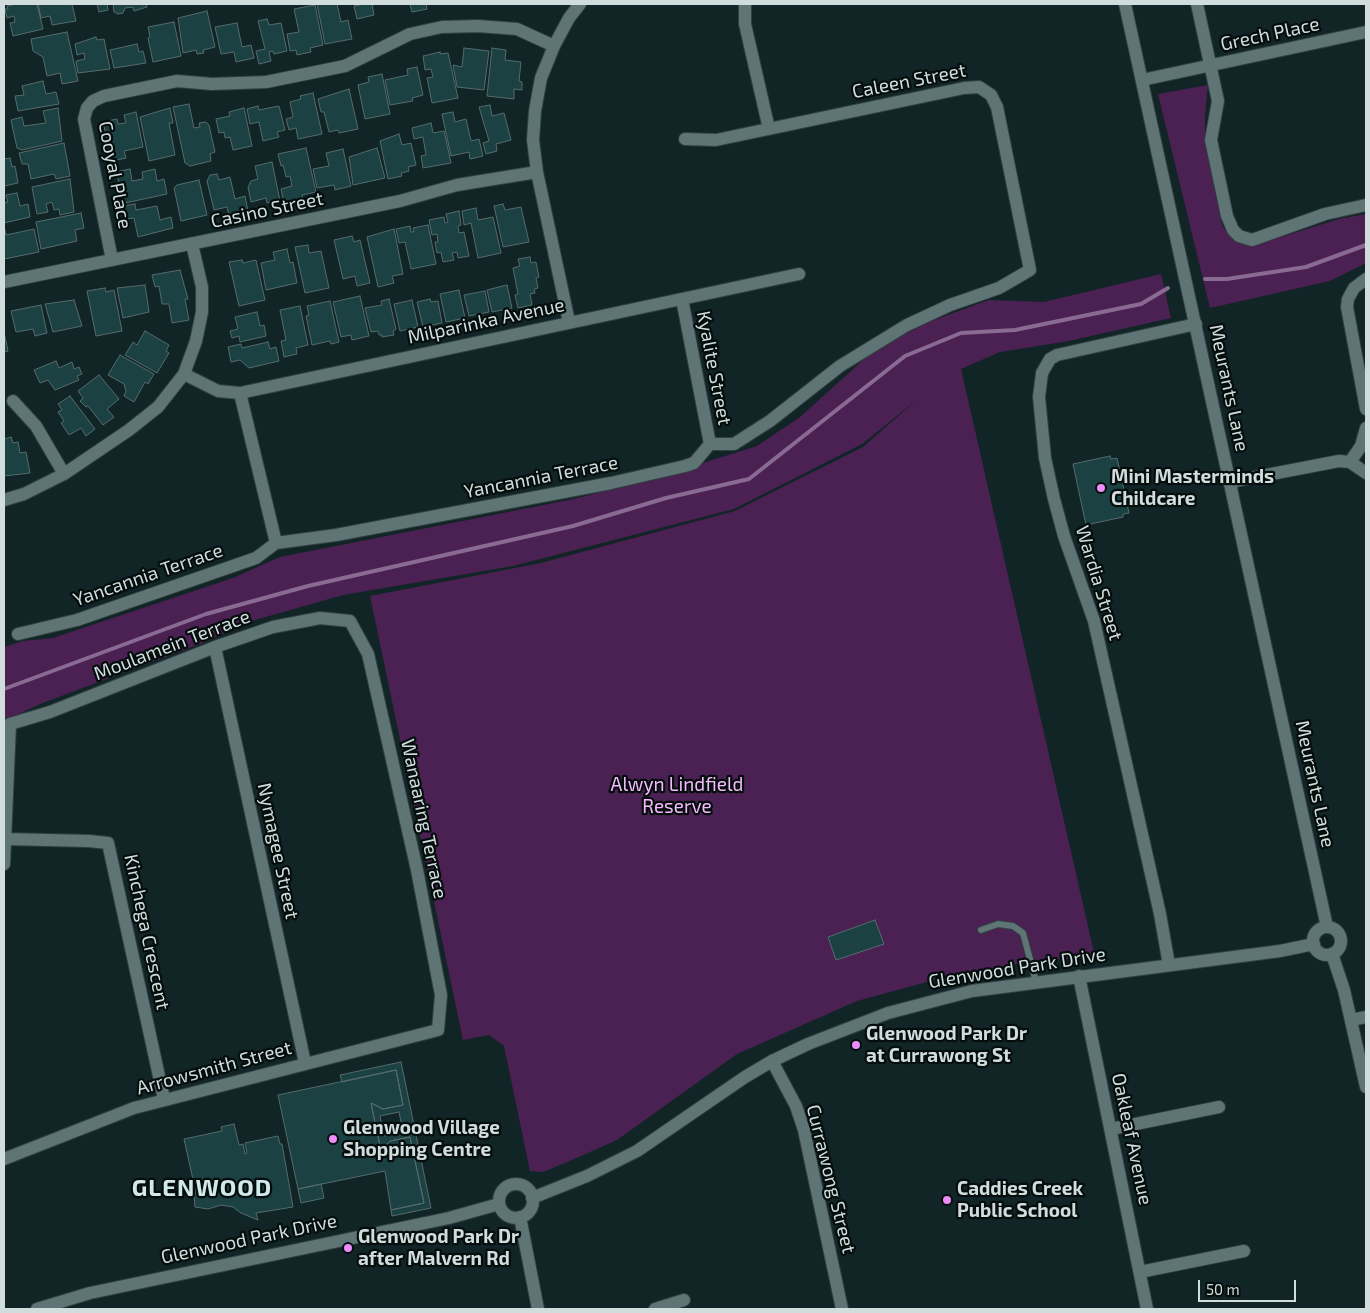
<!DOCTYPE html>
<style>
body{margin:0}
#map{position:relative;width:1370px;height:1313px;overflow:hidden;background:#122526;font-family:"Exo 2",sans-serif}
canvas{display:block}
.frame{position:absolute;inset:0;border:5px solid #d1dddd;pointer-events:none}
.scale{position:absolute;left:1198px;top:1280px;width:98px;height:22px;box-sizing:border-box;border:2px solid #d1dddd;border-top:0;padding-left:6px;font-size:15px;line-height:18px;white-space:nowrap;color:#d1dddd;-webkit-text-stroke:4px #050d0d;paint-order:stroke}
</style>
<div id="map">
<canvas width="1370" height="1313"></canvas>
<div class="frame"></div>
<div class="scale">50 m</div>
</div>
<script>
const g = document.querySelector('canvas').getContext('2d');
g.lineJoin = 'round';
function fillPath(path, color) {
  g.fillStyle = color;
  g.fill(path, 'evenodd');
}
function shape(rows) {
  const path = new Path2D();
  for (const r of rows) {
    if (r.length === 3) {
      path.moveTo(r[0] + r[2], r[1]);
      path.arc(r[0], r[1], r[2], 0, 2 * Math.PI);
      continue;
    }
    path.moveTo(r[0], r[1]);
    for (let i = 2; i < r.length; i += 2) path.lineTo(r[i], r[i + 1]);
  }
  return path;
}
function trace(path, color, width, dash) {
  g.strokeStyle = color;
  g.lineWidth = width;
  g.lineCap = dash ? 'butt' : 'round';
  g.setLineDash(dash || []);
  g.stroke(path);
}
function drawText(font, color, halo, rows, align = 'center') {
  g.font = font + ' "Exo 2",sans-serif';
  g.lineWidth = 4.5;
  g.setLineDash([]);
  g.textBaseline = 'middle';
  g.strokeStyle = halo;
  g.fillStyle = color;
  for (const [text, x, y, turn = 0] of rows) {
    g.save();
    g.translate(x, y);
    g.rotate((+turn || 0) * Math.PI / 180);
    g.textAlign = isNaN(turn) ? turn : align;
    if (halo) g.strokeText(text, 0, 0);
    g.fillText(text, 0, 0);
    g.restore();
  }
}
fillPath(shape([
 [1208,85,1205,114,1205,143,1222,226,1234,241,1255,245,1339,219,1366,214,1366,263,1330,281,1210,308,1158,94],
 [1161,274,1171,318,1069,341,1000,352,961,369,1095,957,1032,961,934,980,857,1001,737,1054,617,1140,565,1163,543,1172,530,1171,504,1046,489,1035,463,1040,370,596,541,563,735,511,863,447,918,399,862,444,734,509,513,566,343,595,248,622,205,642,40,704,4,721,4,647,23,641,53,638,233,578,280,557,569,500,642,482,757,446,800,417,872,352,926,323,989,300,1044,302]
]), '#4b2052');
trace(shape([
 [1205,279,1227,279,1306,267,1366,245],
 [4,689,206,614,308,586,573,526,666,498,749,479,905,356,961,333,1015,330,1141,304,1168,288]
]), '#896a92', 4);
const building = shape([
 [17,4,37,4,43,29,13,36,10,23,15,22,14,16,7,18,5,9,8,9,7,6,17,4],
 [38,4,72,4,76,21,52,25,50,16,41,18,38,4],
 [97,4,107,4,108,10,99,12,97,4],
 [113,4,146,4,147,7,134,11,133,7,125,8,123,13,118,14,114,12,113,4],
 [317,4,337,4,341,22,348,20,352,39,325,44,317,4],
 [364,4,378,4,372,5,374,15,357,19,354,6,364,4],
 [410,4,426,4,427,9,412,12,410,4],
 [315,5,323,45,310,48,311,52,297,55,296,50,290,51,287,34,299,32,294,9,315,5],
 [207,11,215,47,203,50,204,53,197,54,196,50,183,53,178,18,207,11],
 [267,19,269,25,281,23,287,51,274,54,273,51,269,52,271,61,259,64,256,51,265,49,258,21,267,19],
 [174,22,181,56,153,62,148,38,150,37,148,27,174,22],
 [237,23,242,47,251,45,254,58,236,62,234,52,221,54,215,27,237,23],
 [67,32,78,81,62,84,60,73,47,76,43,57,33,51,31,39,67,32],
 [96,37,97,40,104,39,110,69,78,73,76,61,85,59,84,53,77,55,75,44,96,37],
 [137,44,139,52,143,51,146,63,114,68,110,50,137,44],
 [464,48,489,51,484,90,457,87,453,65,462,67,464,48],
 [492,48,506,50,505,60,521,62,519,81,522,82,522,90,514,89,514,99,487,96,492,48],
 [440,52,440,54,448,53,458,98,432,103,427,78,433,77,431,69,425,70,423,56,440,52],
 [417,67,423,95,412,98,413,101,390,105,385,80,408,75,407,69,417,67],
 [382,74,390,114,365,119,358,85,369,82,368,77,382,74],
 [43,81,46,94,56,92,59,104,18,111,15,96,24,95,22,86,43,81],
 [349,89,358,129,339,133,338,130,329,132,324,112,321,112,318,99,349,89],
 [313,93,322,134,298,139,296,128,289,130,286,119,293,117,290,102,301,99,300,96,313,93],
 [189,104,194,128,200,127,199,123,206,122,209,125,215,152,210,154,211,161,190,166,185,163,173,107,189,104],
 [490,105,492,116,504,113,511,140,496,144,497,151,486,154,483,143,489,141,479,107,490,105],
 [258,106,259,110,279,106,285,130,277,132,279,137,263,141,259,122,250,124,247,109,258,106],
 [58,108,62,141,22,150,17,148,11,120,22,117,24,126,46,123,43,111,58,108],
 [170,108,173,123,169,123,175,155,149,161,140,117,170,108],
 [244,108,252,146,233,150,230,137,225,138,224,132,219,133,216,119,230,116,229,112,244,108],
 [136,112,143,147,124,151,126,158,112,161,103,122,117,119,118,124,126,123,124,115,136,112],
 [453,112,455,122,466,119,471,141,479,139,483,156,470,159,469,152,451,156,442,114,453,112],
 [431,123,433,133,444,131,451,163,423,168,421,156,426,155,423,137,414,139,412,128,431,123],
 [399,134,402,145,411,143,416,165,408,167,409,171,401,173,402,176,388,179,380,141,399,134],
 [64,143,70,176,56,179,54,174,31,179,28,164,22,164,19,153,64,143],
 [306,148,316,192,302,195,303,199,284,203,281,189,292,186,290,176,286,177,283,165,281,166,278,154,306,148],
 [377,148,385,178,353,185,349,157,377,148],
 [343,149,351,186,335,190,334,185,317,188,313,169,329,166,326,153,343,149],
 [10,158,12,167,15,166,18,183,4,186,4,159,10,158],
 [272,162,280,201,267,203,266,198,251,202,248,187,251,181,258,179,255,166,272,162],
 [130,169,132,181,143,179,142,172,155,169,157,181,164,179,167,194,125,203,116,172,130,169],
 [217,174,219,180,230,177,235,199,245,196,248,211,229,216,227,207,214,210,207,181,210,175,217,174],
 [70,179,74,212,60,215,59,209,54,210,52,202,46,204,48,212,37,214,32,187,70,179],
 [199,180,207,215,181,221,174,188,177,185,199,180],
 [17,193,20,206,28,204,30,217,4,223,4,203,8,202,6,195,17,193],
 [135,204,136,210,157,206,160,220,171,217,173,228,138,237,134,218,126,219,123,206,135,204],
 [503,204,505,210,521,207,529,242,503,247,494,206,503,204],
 [476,208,478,220,493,217,501,253,478,258,471,223,464,225,462,211,476,208],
 [459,211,461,225,458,226,459,233,464,232,469,256,458,258,457,252,452,253,454,260,443,262,441,252,437,253,435,242,438,242,437,234,432,235,429,220,444,217,445,223,448,222,446,214,459,211],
 [81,213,84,228,75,230,77,241,41,249,36,222,81,213],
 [428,225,436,264,411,269,405,242,399,243,396,229,410,226,411,232,414,232,413,228,428,225],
 [4,226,6,235,34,229,39,252,4,259,4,226],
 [394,229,403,274,392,276,394,283,378,287,367,237,394,229],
 [352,236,354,242,360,240,370,283,357,286,355,276,343,279,334,240,352,236],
 [308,245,309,253,321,251,329,288,305,293,295,247,308,245],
 [287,249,290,263,293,262,297,283,266,290,261,263,275,260,273,252,287,249],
 [530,257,531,263,536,262,539,277,536,278,538,288,534,289,535,293,530,294,532,305,518,308,515,295,518,294,513,268,520,266,518,259,530,257],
 [242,260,243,263,256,260,265,300,239,306,229,262,242,260],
 [180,270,188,299,185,299,189,320,172,323,169,304,162,304,159,286,155,287,152,275,180,270],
 [145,285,149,312,123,318,117,288,145,285],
 [507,285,512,308,492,312,487,290,507,285],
 [105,288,106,292,114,290,122,331,96,336,87,291,105,288],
 [459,290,465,318,446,322,440,294,459,290],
 [485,291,489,312,469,316,464,295,485,291],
 [360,296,369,336,352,340,351,335,341,337,333,302,360,296],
 [389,299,396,329,393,331,394,335,382,337,382,335,379,335,378,331,371,332,365,308,382,305,381,301,389,299],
 [430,299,431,302,438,301,442,323,423,327,417,302,430,299],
 [74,300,82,326,53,332,45,304,74,300],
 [412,300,418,327,400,331,394,304,412,300],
 [330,301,339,342,331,344,330,341,312,345,306,316,309,315,307,306,330,301],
 [41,305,47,333,35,336,33,329,16,332,11,311,41,305],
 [300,306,308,345,296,348,297,354,284,357,281,341,286,340,280,310,300,306],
 [257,312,260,326,264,325,266,336,240,342,239,336,232,338,230,331,238,329,235,317,257,312],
 [145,331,169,345,166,351,169,353,157,373,125,355,133,342,137,345,145,331],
 [4,332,8,351,4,352,4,332],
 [268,342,270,349,276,347,279,361,249,368,240,360,231,362,228,347,241,344,242,348,268,342],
 [120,355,154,374,148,384,145,382,134,402,124,396,126,391,124,384,108,375,120,355],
 [56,361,59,368,72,362,74,369,79,367,82,374,77,376,79,380,55,390,48,380,40,383,34,370,56,361],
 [99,375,119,399,107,409,114,417,103,425,88,406,86,407,80,401,83,398,78,391,99,375],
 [70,396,95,429,86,436,81,428,69,435,61,423,64,421,58,412,62,410,58,404,70,396],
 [11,437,13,443,18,442,20,453,26,452,30,473,4,476,4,439,11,437],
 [1110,456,1111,459,1117,458,1129,513,1123,514,1123,517,1086,525,1073,464,1110,456],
 [875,920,884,944,836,960,828,937,875,920],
 [401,1062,431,1208,392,1216,391,1210,424,1203,410,1137,390,1141,381,1151,371,1103,383,1109,403,1105,396,1070,342,1082,340,1075,401,1062],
 [399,1112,403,1132,384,1136,380,1116,399,1112],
 [396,1070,403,1105,383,1109,371,1103,381,1151,390,1141,410,1137,424,1203,391,1210,385,1171,298,1189,278,1095,396,1070],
 [234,1124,239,1145,243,1144,245,1154,247,1153,245,1143,278,1136,280,1144,282,1144,293,1207,256,1213,258,1220,241,1213,233,1207,221,1205,208,1209,195,1207,194,1194,196,1193,184,1139,222,1131,221,1127,234,1124],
 [321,1184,324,1198,301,1203,298,1189,321,1184]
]);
fillPath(building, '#1c4143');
trace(building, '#556b6c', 1);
const service = shape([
 [981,930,998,924,1013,926,1023,933,1036,982]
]);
const minor = shape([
 [745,4,745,24,769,129],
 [1197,4,1218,101,1211,140,1227,216,1233,230,1239,236,1252,240,1325,214,1366,205],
 [1142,80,1366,32],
 [112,260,84,119,87,108,93,101,104,96,177,81,212,84,266,82,345,66,410,34,442,27,478,26,517,29,554,46],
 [1366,279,1354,288,1348,299,1347,307,1366,409],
 [4,282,400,201,457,185,537,172],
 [682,299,710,444],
 [569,322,537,172,533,140,535,111,541,78,554,46,569,18,580,4],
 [184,374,218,391,240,393,799,274],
 [240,393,276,543],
 [13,401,36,426,64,474],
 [1350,462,1361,446,1366,428],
 [1230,482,1339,461,1350,462,1366,473],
 [4,500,24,494,64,474,129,430,158,407,184,374,196,341,202,312,202,287,192,244],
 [18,634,77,620,256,558,276,543,336,535,611,483,685,466,694,463,710,444,734,444,770,421,840,366,907,325,950,305,999,288,1030,270,997,107,991,95,979,87,964,88,716,140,685,139],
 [215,647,305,1063],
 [6,839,89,841,108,843,164,1099],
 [4,864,10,724,50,712,215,647,273,627,320,618,350,621,368,654,417,870,441,995,438,1030,134,1108,4,1159],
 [1332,954,1344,990,1366,1087],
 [1169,965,1160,914,1094,621,1064,536,1054,499,1045,458,1039,397,1042,373,1050,359,1057,355,1196,324],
 [1079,976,1147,1309],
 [1351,1020,1366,1017],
 [772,1061,796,1106,804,1130,842,1309],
 [1111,1129,1219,1107],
 [1140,1272,1244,1251],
 [655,1309,684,1300]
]);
const tertiary = shape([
 [1125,4,1327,927],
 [1327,941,14],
 [516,1201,17],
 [532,1198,587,1176,637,1151,745,1077,772,1061,808,1044,888,1013,972,991,1280,951,1314,944],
 [520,1217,538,1309],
 [37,1309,90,1293,449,1218,499,1204]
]);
trace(service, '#324040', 8);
trace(minor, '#324040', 14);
trace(tertiary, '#324040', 14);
trace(service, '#5e7475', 6);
trace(minor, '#5e7475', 12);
trace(tertiary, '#5e7475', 12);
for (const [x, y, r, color] of [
 [1101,488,5,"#ec8cfb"],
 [856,1045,5,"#ec8cfb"],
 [333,1139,5,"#ec8cfb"],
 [947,1200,5,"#ec8cfb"],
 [348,1248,5,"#ec8cfb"]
]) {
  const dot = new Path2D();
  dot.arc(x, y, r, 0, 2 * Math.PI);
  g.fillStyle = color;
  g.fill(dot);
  trace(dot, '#050d0d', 2);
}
drawText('19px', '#d1dddd', '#050d0d', [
 ["Grech Place",1270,34,-12],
 ["Caleen Street",909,81,-11],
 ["Cooyal Place",115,175,79],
 ["Casino Street",267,210,-12],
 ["Milparinka Avenue",486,321,-12],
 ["Kyalite Street",714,368,79],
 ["Meurants Lane",1229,388,78],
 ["Yancannia Terrace",541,477,-11],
 ["Yancannia Terrace",148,575,-19],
 ["Wardia Street",1099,583,73],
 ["Moulamein Terrace",172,645,-21],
 ["Meurants Lane",1315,784,78],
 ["Wanaaring Terrace",424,819,78],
 ["Nymagee Street",278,851,78],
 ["Kinchega Crescent",147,932,78],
 ["Glenwood Park Drive",1017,968,-9],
 ["Arrowsmith Street",214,1068,-15],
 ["Oakleaf Avenue",1132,1139,78],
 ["Currawong Street",831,1179,76],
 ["Glenwood Park Drive",249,1239,-12]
]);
drawText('bold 19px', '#d1dddd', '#050d0d', [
 ["Mini Masterminds",1111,477],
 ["Childcare",1111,499],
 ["Glenwood Park Dr",866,1034],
 ["at Currawong St",866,1056],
 ["Glenwood Village",343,1128],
 ["Shopping Centre",343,1150],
 ["Caddies Creek",957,1189],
 ["Public School",957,1211],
 ["Glenwood Park Dr",358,1237],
 ["after Malvern Rd",358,1259]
], 'left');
drawText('19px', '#f4bafd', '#050d0d', [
 ["Alwyn Lindfield",677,785],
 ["Reserve",677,807]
]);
g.letterSpacing = '1px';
drawText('bold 24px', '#d1e9ea', '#050d0d', [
 ["GLENWOOD",202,1188]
]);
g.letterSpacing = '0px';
</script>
